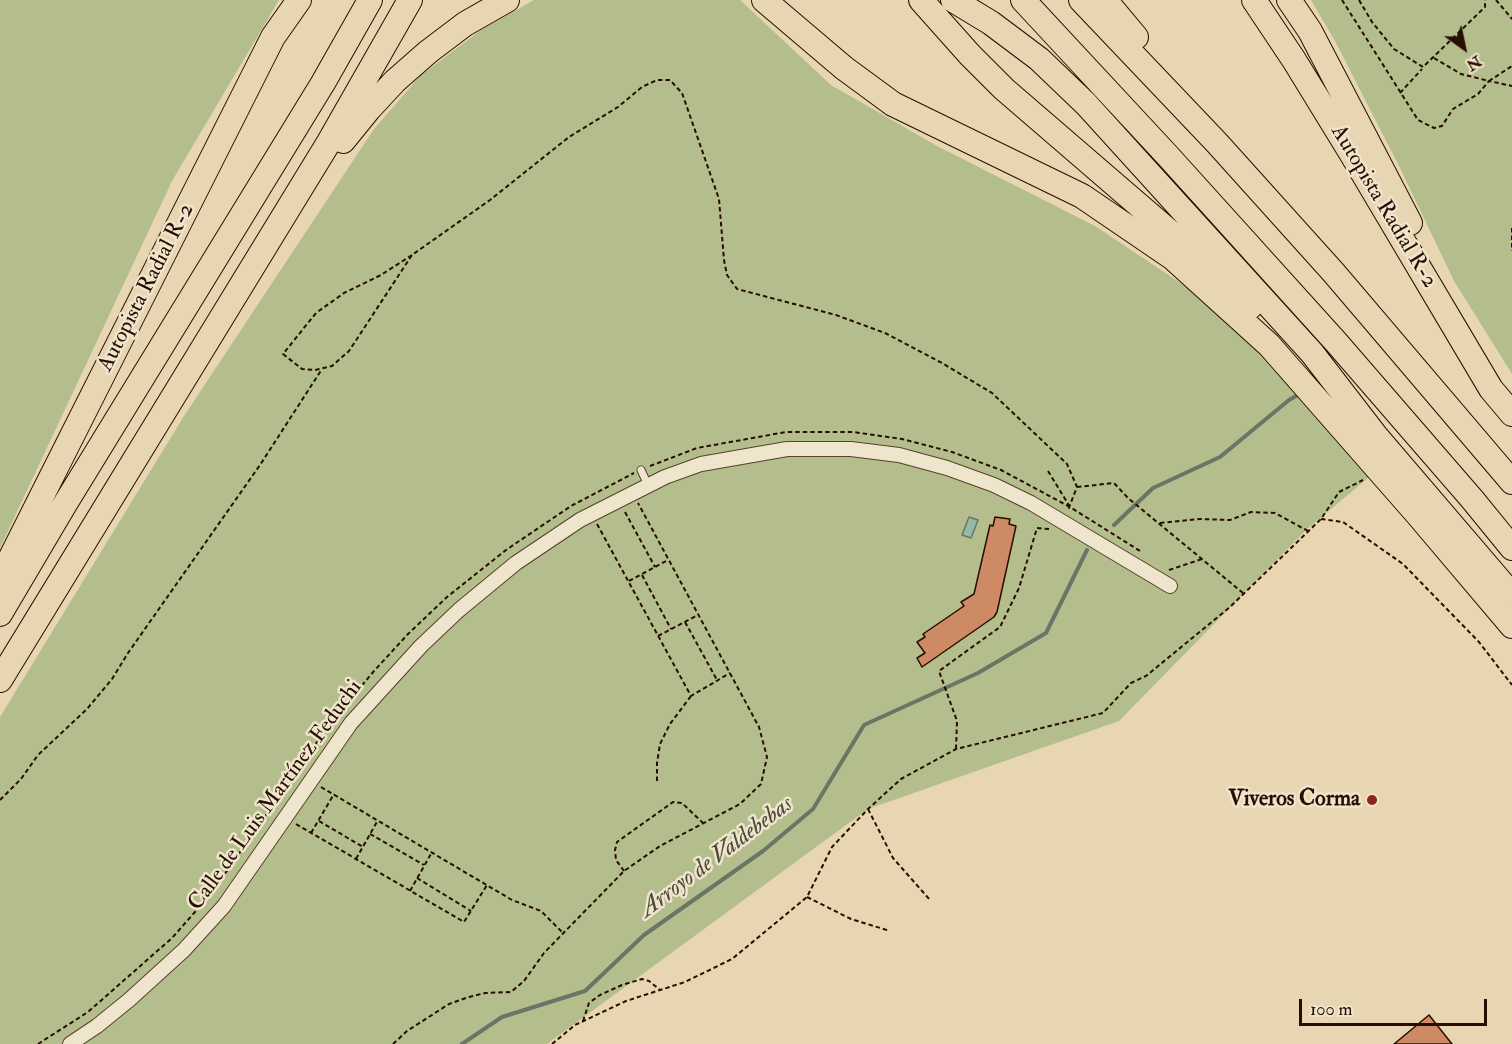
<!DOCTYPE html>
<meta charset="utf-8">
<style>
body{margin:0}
#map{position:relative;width:1512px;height:1044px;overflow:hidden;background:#e7d6b1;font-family:"IM FELL Double Pica",serif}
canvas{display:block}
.north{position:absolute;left:1434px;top:18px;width:60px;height:60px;-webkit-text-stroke:4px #efe4cc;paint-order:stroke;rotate:147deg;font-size:16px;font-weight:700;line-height:24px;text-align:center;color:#270e00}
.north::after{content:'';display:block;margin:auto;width:21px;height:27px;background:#270e00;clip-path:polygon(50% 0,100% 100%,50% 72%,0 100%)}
.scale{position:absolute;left:1299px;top:999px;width:188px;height:27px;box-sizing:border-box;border:3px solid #270e00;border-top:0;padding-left:8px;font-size:18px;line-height:21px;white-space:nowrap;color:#270e00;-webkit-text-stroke:4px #efe4cc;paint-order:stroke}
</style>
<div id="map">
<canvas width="1512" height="1044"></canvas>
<div class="north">N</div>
<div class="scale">100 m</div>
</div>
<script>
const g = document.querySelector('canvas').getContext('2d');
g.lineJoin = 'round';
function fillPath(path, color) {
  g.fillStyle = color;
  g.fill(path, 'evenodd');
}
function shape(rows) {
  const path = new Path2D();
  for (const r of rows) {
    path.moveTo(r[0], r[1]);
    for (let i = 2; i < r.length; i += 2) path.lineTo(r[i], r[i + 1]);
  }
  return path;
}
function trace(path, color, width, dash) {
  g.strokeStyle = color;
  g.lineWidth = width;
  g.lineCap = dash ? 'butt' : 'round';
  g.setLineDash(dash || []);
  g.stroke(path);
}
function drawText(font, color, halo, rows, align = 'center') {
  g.font = font + ' "IM FELL Double Pica",serif';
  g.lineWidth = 5;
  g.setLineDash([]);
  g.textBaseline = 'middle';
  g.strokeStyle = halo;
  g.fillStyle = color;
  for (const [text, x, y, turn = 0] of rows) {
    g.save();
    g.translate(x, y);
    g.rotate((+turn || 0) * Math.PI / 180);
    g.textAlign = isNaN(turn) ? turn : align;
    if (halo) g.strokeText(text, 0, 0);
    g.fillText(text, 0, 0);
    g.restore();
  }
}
fillPath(shape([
 [0,0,279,0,172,181,0,548],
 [534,0,740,0,831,85,937,146,1095,226,1185,286,1282,368,1373,474,1306,530,1119,721,868,809,547,1044,0,1044,0,717,184,416,374,129,420,76,481,30],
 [1311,0,1512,0,1512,374,1454,281,1400,168,1335,41]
]), '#b4be8d');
const water = shape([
 [969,517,978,520,971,538,962,535,969,517]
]);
fillPath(water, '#97b9aa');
trace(water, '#6a7566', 1.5);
trace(shape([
 [1114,525,1153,488,1220,457,1289,400,1296,396],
 [462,1044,502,1017,585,991,644,935,763,851,813,809,864,725,978,673,1046,633,1087,550]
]), '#6a7566', 4);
const building = shape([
 [995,517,1010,519,1009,524,1016,526,997,612,994,617,922,667,917,658,925,653,917,642,925,637,923,634,964,606,961,602,974,594,990,525,993,526,995,517],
 [1429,1015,1452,1044,1394,1044,1429,1015]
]);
fillPath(building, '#cd8a64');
trace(building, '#270e00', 1.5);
const lane = shape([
 [641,470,648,485]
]);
const street = shape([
 [70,1044,97,1026,129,1000,184,950,224,906,351,723,421,646,459,610,516,563,580,520,665,477,701,464,787,449,851,449,899,455,947,468,994,485,1031,503,1170,586]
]);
const highway = shape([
 [764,0,844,68,893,104,1082,196,1173,258,1269,345,1418,515,1512,626],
 [921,0,970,55,1004,89,1199,257,1250,307],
 [953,0,991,23,1039,59,1086,104,1312,353,1376,436,1512,595],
 [1023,0,1168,156,1336,342,1472,499,1512,548],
 [1081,0,1217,143,1334,273,1512,482],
 [1105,0,1136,37],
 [1254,0,1294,60,1351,153,1491,389,1512,414],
 [1289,0,1310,31,1410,223],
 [343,141,369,109,395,81,428,52,465,24,507,0],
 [0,579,273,37,299,0],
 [0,614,65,504,323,83,370,0],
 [0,680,329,142,410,0]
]);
trace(lane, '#57402c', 9);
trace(street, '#57402c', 16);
trace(highway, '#270e00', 26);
trace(shape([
 [1342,0,1418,120,1434,128,1442,126,1453,109,1478,94,1489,81,1512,86],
 [1359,0,1372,22,1394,49,1423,67,1485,7,1485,0],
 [1496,0,1512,19],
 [1434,58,1461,74,1489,81,1512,66],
 [1400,93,1422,69],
 [1512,228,1512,251],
 [412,255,381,275,344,293,316,313,283,354,302,369,315,370,332,366,349,351,412,255,490,200,569,137,618,107,642,87,657,80,670,80,682,93,719,199,724,260,727,275,737,289,836,315,885,333,942,363,992,393,1067,464,1077,487,1068,510],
 [650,466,697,448,786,432,853,432,902,439,952,452,1001,470,1070,507,1140,551],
 [1048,471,1070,507],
 [1077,487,1114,483,1128,498,1243,593],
 [625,512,655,567],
 [1321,519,1343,522,1403,564,1479,642,1512,685],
 [1160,523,1200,519,1230,520,1251,512,1275,513,1308,531],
 [597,524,691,696,730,673],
 [1169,570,1202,559],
 [642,575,671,629],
 [629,581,668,560],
 [685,622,717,680],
 [658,636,698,615],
 [956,749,957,721,939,671,1000,627,1019,588,1037,528,1049,529],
 [657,781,657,763,660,744,670,724,691,696],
 [321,787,512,900,541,911,563,933],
 [0,800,21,779,38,755,87,709,112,679,128,653,260,465,322,369],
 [868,809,893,858,930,900],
 [319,821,363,847],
 [296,824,464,922,487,885],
 [311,833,334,794],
 [370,834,424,865],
 [356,859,378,820],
 [624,871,616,860,615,850,617,842,673,802,682,803,703,823],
 [417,878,471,911],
 [410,891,432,852],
 [807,897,851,919,890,931],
 [583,1021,589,1003,600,995,622,985,642,979,649,981,660,990],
 [38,1044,88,1012,172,938,210,895,329,725,374,671,408,634,447,597,506,550,571,506,634,473],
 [393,1044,407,1031,449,1004,469,997,485,993,511,992,524,981,544,953,624,871,660,846,740,804,761,784,767,757,759,727,638,503],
 [552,1044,575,1025,626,1001,685,982,732,959,807,897,832,847,868,809,901,779,956,749,1103,713,1131,683,1146,676,1230,607,1321,519,1339,492,1363,480]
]), '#270e00', 2, [4.5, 3]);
trace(lane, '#efe4cc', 7);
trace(street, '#efe4cc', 14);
trace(highway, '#e7d6b1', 24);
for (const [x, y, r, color] of [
 [1372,800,6,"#8f2418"]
]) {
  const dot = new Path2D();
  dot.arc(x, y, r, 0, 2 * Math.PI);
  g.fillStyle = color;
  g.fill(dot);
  trace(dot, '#efe4cc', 2);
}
drawText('22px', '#270e00', '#efe4cc', [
 ["Autopista Radial R-2",1383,207,59],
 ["Autopista Radial R-2",147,288,-63],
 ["Calle de Luis Martínez Feduchi",276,796,-54]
]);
drawText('bold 22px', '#270e00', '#efe4cc', [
 ["Viveros Corma",1360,800]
], 'right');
drawText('italic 24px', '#4e4a3c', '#efe4cc', [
 ["Arroyo de Valdebebas",717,858,-37]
]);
</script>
